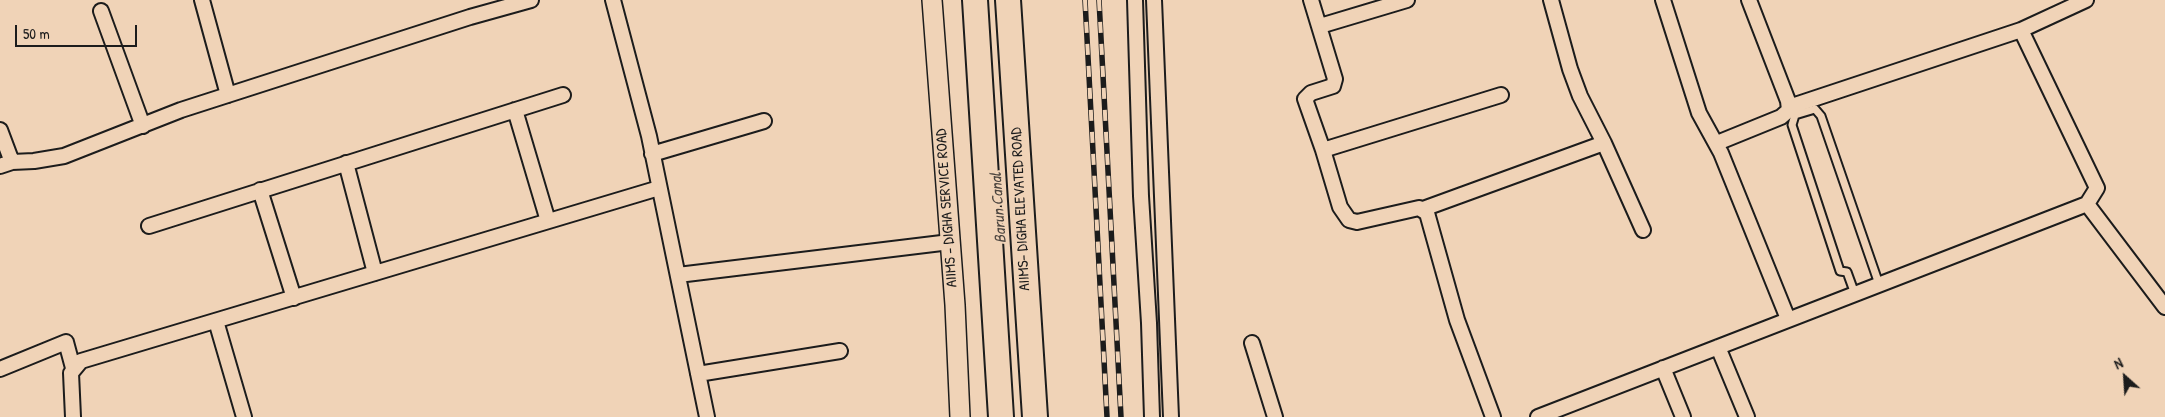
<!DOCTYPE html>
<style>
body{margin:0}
#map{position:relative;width:2165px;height:417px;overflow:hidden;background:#f0d3b7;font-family:"Patrick Hand",sans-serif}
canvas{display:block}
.north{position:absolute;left:2100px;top:352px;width:50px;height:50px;-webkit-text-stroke:4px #f0d3b7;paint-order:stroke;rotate:334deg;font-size:14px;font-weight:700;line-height:20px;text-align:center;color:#1c1c1c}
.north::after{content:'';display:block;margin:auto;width:18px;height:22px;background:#1c1c1c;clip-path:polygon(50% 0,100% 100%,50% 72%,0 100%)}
.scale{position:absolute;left:15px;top:25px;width:122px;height:22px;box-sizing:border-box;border:2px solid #1c1c1c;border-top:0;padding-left:6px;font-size:15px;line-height:18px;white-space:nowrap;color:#1c1c1c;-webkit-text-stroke:4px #f0d3b7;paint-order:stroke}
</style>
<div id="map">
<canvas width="2165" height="417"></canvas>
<div class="north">N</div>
<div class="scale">50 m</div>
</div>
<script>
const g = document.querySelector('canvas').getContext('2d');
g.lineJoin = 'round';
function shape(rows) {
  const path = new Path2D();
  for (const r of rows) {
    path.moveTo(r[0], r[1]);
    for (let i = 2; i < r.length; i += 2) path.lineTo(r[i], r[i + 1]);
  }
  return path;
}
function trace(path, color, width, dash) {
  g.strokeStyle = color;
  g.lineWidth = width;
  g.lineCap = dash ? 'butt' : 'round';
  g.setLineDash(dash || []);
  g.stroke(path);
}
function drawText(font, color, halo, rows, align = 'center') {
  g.font = font + ' "Patrick Hand",sans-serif';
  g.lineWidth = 4;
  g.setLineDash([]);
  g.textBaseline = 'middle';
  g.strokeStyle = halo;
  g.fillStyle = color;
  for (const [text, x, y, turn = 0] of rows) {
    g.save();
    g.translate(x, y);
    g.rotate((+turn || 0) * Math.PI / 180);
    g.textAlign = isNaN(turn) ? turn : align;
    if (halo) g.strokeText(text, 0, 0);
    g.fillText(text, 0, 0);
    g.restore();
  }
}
const service = shape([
 [1855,294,1847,272,1840,271,1792,125,1795,115,1815,109,1821,116,1879,284]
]);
const minor = shape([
 [202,0,228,95],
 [613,0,649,136,707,417],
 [1135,0,1141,196,1149,323,1152,417],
 [1154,0,1171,417],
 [1311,0,1335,79,1333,86,1311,93,1305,99,1323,150,1340,207,1349,220,1357,222,1419,208,1427,213,1457,320,1493,417],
 [1551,0,1570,69,1580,96,1604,143,1643,230],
 [1663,0,1699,113,1721,153,1788,319],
 [101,11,143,126],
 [1320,26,1407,0],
 [1789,107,2021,30],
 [515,110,548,221],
 [0,130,12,162],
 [1717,143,1781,117,1789,110,1788,101,1749,0],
 [1323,150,1501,95],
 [652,154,764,121],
 [346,163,375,273],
 [0,166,12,162,34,161,64,156,181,110,470,17,531,0],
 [260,190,294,298],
 [2087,204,2165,307],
 [1423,209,1604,143],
 [149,226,563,95],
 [678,275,950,242],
 [216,321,244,417],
 [1252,343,1275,417],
 [1718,347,1747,417],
 [1663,368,1683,417],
 [0,369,66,342,73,368],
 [698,374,840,351],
 [73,417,71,373,81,361,659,188],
 [1538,417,2087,204,2097,188,2021,30,2086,0]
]);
const secondary = shape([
 [932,0,955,305,960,417]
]);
const motorway = shape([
 [975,0,1001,417],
 [1008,0,1035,417]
]);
trace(service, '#1c1c1c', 11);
trace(minor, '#1c1c1c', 18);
trace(secondary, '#1c1c1c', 22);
trace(motorway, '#1c1c1c', 28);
trace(service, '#f0d3b7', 7);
trace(minor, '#f0d3b7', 14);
trace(secondary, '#f0d3b7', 19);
trace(motorway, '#f0d3b7', 24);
const rail = shape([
 [1085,0,1107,417],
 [1099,0,1121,417]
]);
trace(rail, '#1c1c1c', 5.5);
trace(rail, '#f0d3b7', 4, [11]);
drawText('15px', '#1c1c1c', '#f0d3b7', [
 ["AIIMS - DIGHA SERVICE ROAD",947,208,-94],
 ["AIIMS- DIGHA ELEVATED ROAD",1021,209,-93]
]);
drawText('italic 16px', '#4c453f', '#f0d3b7', [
 ["Barun Canal",999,208,-94]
]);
</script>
